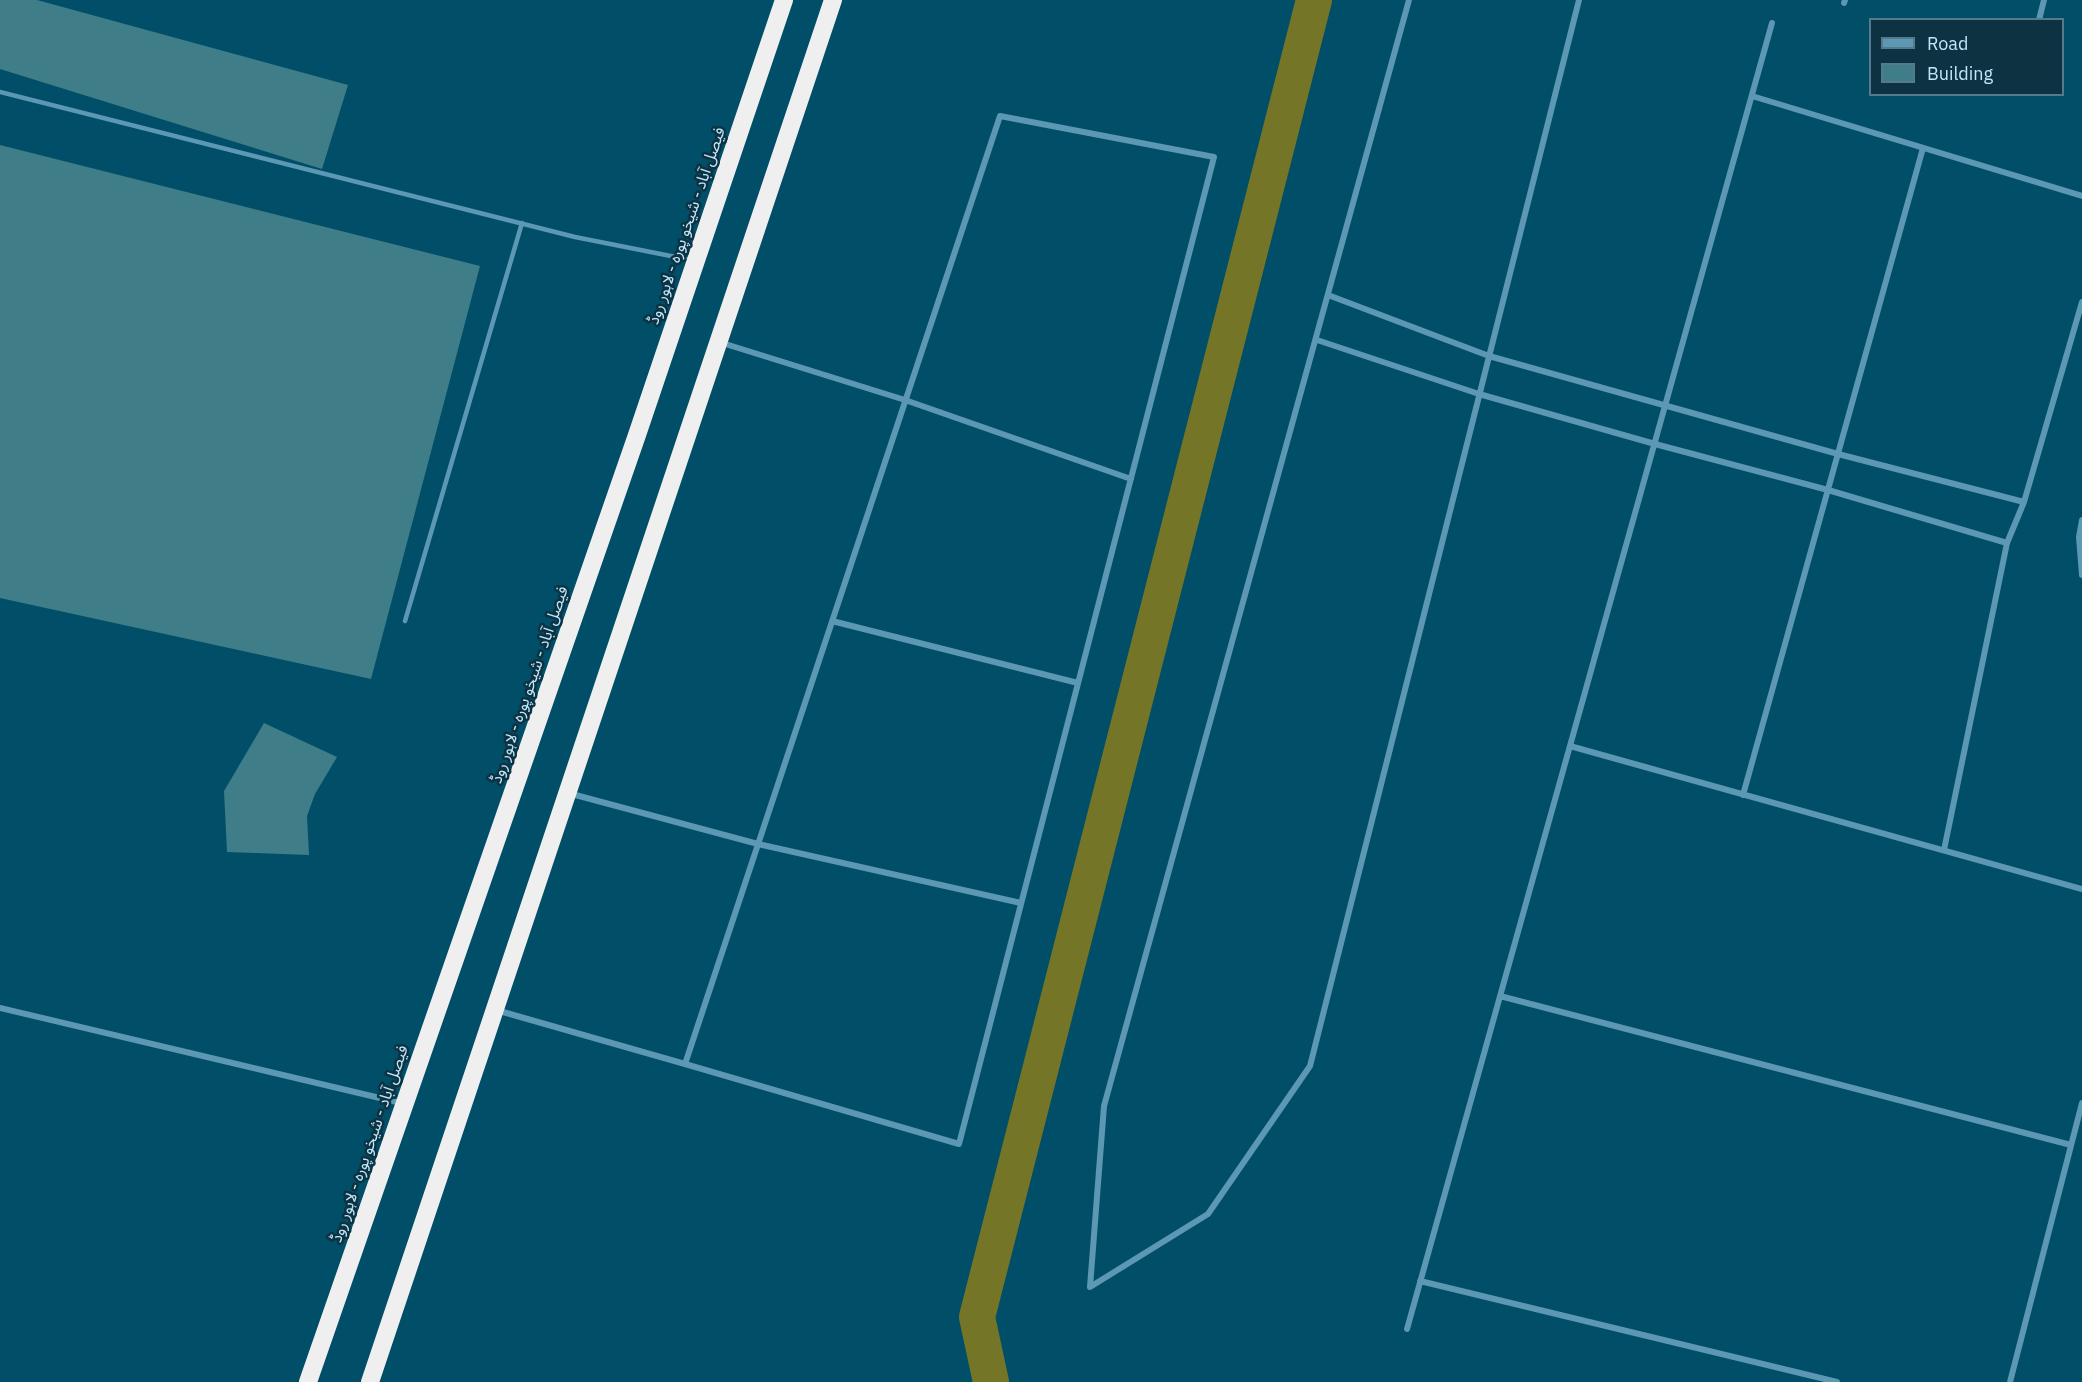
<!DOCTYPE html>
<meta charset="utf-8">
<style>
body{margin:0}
#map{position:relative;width:2082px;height:1382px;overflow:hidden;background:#014e68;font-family:"IBM Plex Sans",sans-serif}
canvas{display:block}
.legend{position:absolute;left:1869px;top:18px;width:195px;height:78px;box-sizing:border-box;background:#0d3241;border:2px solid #547a8b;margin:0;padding:8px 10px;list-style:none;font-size:18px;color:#bfe7fa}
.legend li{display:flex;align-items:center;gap:12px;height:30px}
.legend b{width:30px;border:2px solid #547a8b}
</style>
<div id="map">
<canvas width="2082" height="1382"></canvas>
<ul class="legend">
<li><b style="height:8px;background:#5c97b3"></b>Road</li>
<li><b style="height:16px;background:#3f7e88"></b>Building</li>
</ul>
</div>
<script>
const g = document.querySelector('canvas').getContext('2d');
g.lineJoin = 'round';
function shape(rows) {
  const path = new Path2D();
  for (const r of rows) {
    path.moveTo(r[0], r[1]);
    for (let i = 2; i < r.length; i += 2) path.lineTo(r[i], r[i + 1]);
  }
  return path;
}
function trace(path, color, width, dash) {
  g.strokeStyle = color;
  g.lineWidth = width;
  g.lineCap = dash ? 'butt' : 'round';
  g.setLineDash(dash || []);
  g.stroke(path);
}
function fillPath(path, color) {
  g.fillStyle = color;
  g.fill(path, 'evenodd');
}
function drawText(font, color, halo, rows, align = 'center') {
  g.font = font + ' "IBM Plex Sans","Noto Sans Arabic",sans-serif';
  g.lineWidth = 5;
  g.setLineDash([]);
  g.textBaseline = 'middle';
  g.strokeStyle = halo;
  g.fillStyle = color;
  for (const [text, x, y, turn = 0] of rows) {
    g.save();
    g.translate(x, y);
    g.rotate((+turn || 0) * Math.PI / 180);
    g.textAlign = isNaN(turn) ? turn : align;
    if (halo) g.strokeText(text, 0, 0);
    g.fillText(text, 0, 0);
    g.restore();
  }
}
trace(shape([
 [991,1382,977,1317,1314,0]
]), '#757527', 36);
fillPath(shape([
 [0,0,37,0,348,85,322,169,0,69],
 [0,145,480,266,371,679,0,598],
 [264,723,337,757,315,794,307,816,309,855,227,852,224,791]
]), '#3f7e88');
trace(shape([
 [0,92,575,237,691,260],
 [405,621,522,223]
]), '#5c97b3', 4.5);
trace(shape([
 [1409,0,1104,1106,1090,1287,1208,1214,1310,1066,1579,0],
 [1844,3,1845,0],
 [2039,20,2044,0],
 [1752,96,2082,196],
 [1328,295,1489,356,1838,454,2024,502],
 [1317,340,1479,394,1655,444,1828,490,2007,543],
 [719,342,905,400,1131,479],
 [2082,520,2079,537,2082,575],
 [832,621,1078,683],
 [1570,746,2082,889],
 [568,793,758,844,1021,903],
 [1743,795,1923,148],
 [1944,850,2007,543,2024,502,2082,302],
 [1500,996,2071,1145],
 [0,1008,401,1103],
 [496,1010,685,1064,959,1144,1214,157,1000,116,685,1064],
 [1420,1281,1837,1382],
 [1407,1329,1772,23],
 [2010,1382,2082,1103]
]), '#5c97b3', 6);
trace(shape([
 [308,1382,637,435,784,0],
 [370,1382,833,0]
]), '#efefef', 18);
drawText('16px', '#bfe7fa', '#0d3241', [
 ["فیصل آباد - شیخو پورہ - لاہور روڈ",687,226,-71],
 ["فیصل آباد - شیخو پورہ - لاہور روڈ",530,685,-71],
 ["فیصل آباد - شیخو پورہ - لاہور روڈ",370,1144,-71]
]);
</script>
